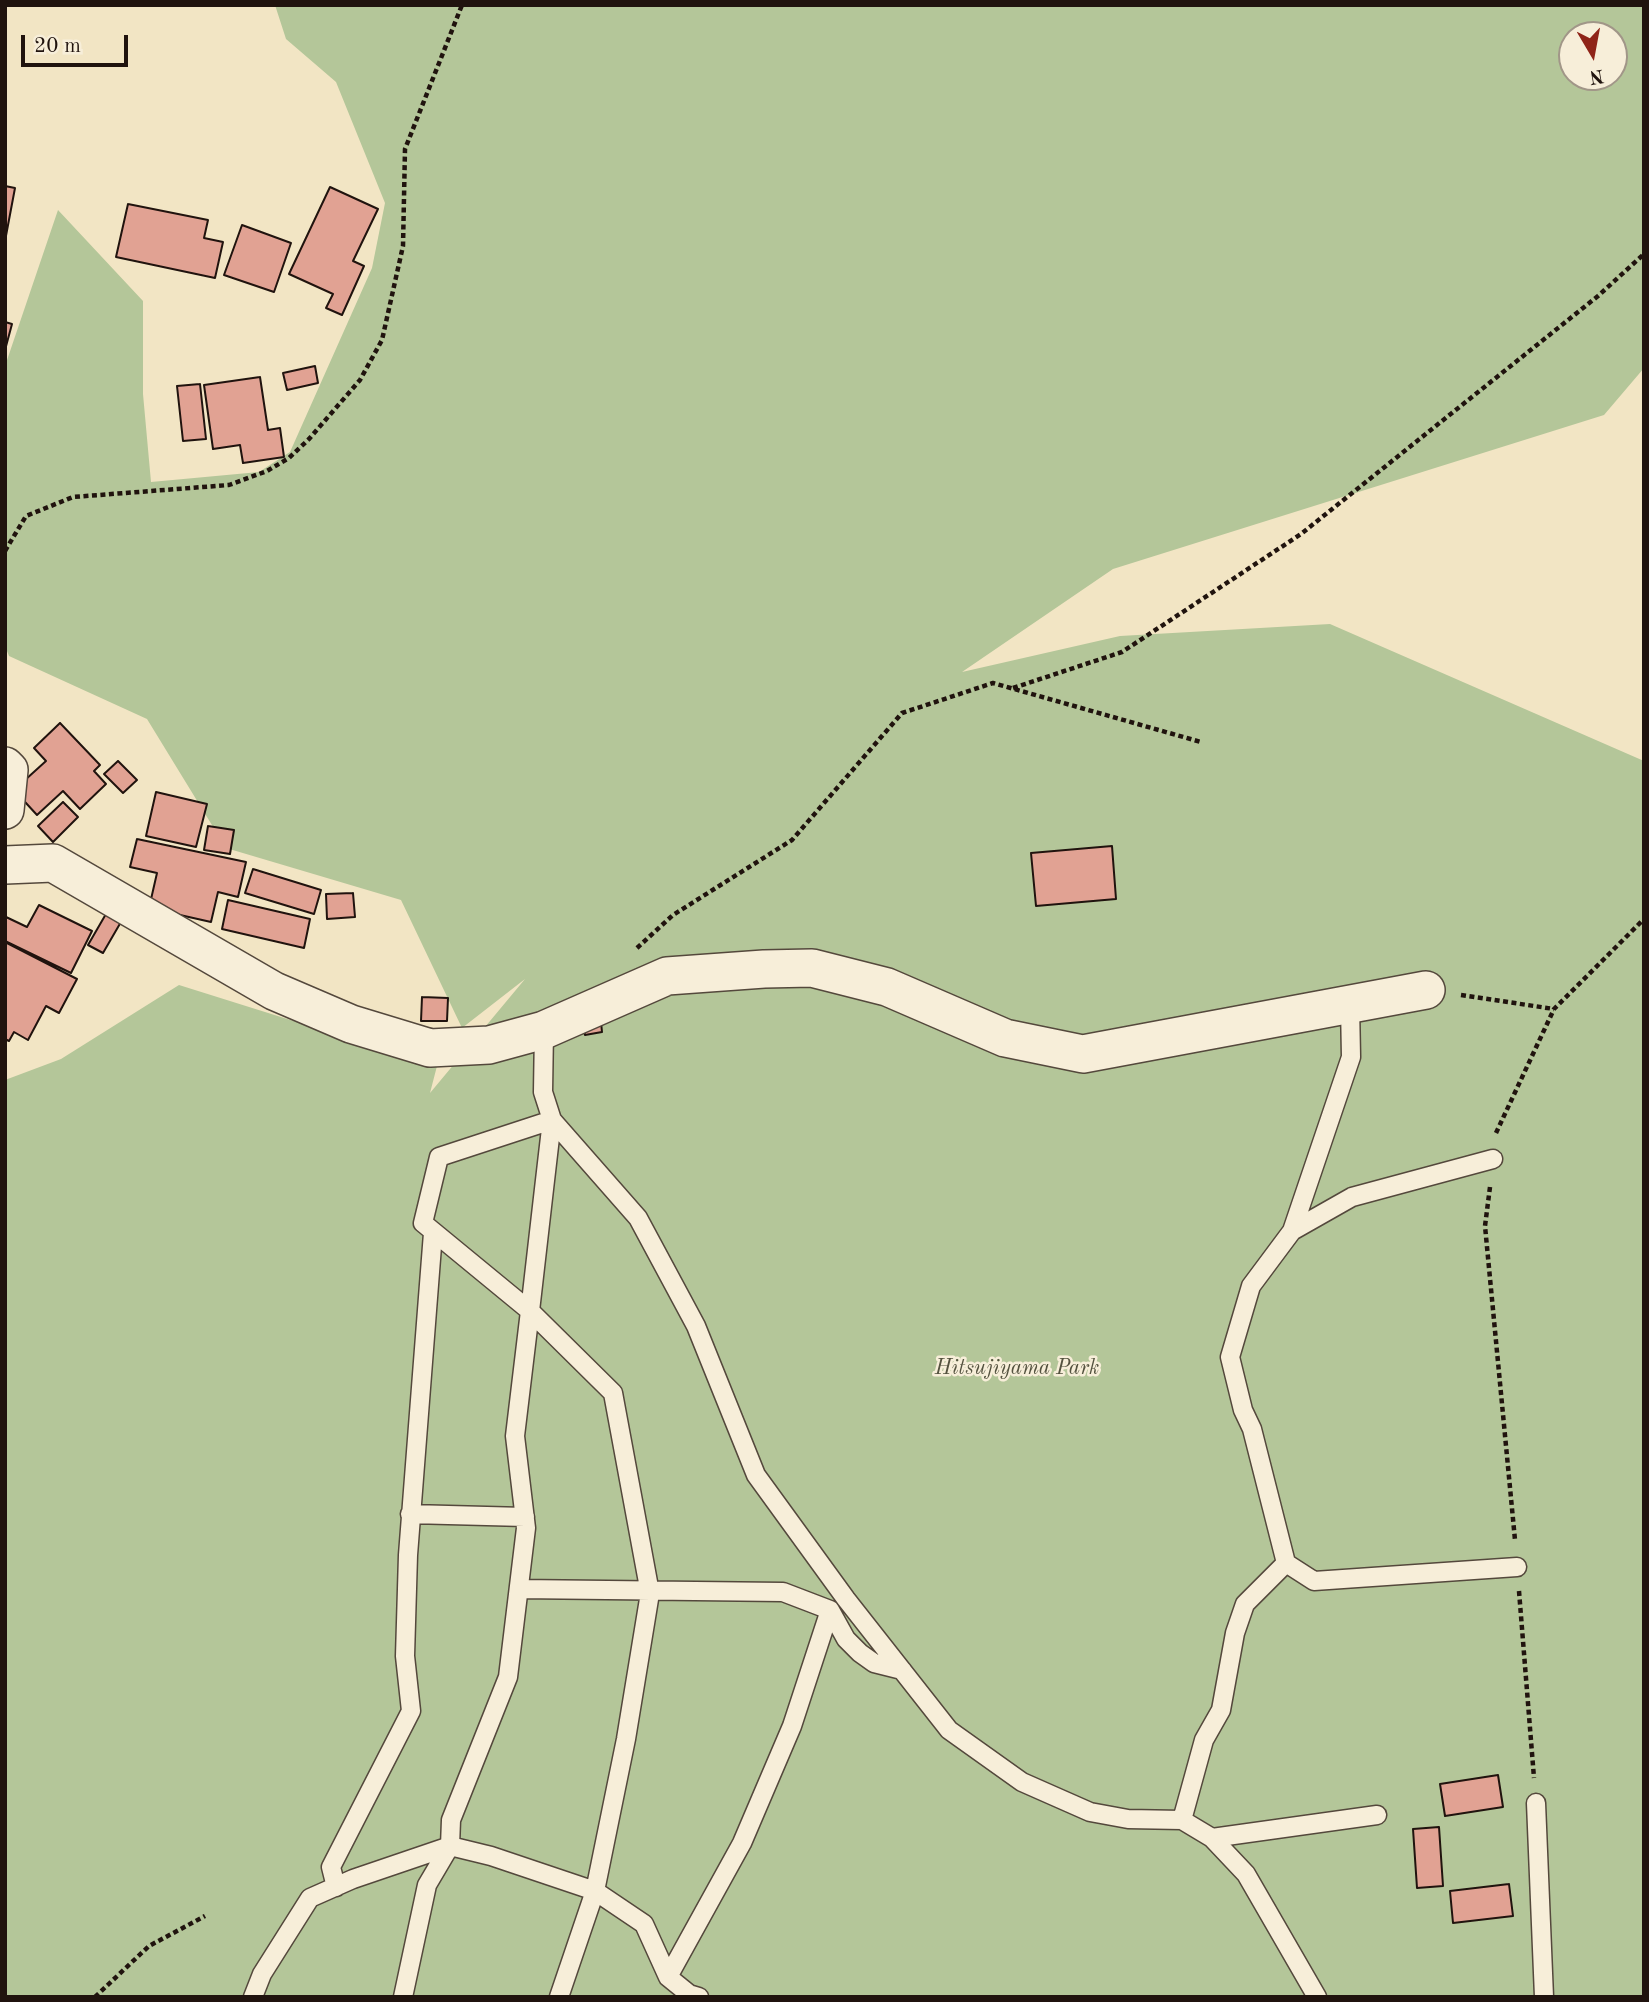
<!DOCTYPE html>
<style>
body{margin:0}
#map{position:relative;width:1649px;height:2002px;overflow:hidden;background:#f2e5c4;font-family:"Old Standard TT",serif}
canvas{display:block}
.frame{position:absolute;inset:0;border:7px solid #20130e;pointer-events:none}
.north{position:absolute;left:1558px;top:21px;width:70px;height:70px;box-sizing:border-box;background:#f7eed9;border:2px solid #a19688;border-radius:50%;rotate:170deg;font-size:19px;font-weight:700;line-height:28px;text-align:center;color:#20130e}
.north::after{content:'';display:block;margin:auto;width:24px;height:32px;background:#8f2418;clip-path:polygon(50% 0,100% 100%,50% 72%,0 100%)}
.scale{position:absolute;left:21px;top:35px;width:107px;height:32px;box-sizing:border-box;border:4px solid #20130e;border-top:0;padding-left:9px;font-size:21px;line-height:24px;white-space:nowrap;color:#20130e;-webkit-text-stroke:5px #f7eed9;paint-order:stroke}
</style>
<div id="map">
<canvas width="1649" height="2002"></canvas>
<div class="frame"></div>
<div class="north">N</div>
<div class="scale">20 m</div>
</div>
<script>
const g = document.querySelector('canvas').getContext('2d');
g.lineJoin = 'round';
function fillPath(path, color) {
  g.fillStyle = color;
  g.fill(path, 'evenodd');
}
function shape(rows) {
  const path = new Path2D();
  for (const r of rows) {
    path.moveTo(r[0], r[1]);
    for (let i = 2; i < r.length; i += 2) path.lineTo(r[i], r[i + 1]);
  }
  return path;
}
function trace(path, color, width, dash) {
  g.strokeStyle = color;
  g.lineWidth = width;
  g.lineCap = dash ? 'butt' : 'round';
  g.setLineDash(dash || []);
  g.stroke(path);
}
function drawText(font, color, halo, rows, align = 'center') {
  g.font = font + ' "Old Standard TT",serif';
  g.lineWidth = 5;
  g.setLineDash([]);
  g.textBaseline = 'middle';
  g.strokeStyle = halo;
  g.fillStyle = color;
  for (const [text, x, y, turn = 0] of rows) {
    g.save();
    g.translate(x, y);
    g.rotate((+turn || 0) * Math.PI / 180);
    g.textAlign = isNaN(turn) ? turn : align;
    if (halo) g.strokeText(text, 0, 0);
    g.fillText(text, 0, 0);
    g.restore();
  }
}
fillPath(shape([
 [275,5,1644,5,1644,368,1604,415,1113,569,962,672,1120,636,1330,624,1644,761,1644,1997,5,1997,5,1080,61,1059,179,985,437,1066,430,1093,525,979,462,1028,401,900,226,848,147,719,9,656,5,646,5,366,58,210,143,301,143,394,151,482,259,472,290,452,372,268,385,203,336,82,286,39],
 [1572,35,1614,35,1614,77,1572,77]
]), '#b4c699');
const building = shape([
 [5,186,15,188,5,241,5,186],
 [330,187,378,209,353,261,364,266,342,315,326,308,333,294,289,274,330,187],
 [128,204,208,220,204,238,223,242,215,278,116,257,128,204],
 [242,225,291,243,274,292,224,275,242,225],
 [5,322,12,324,5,350,5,322],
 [315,366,318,383,287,390,283,373,315,366],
 [260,377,268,430,280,428,284,457,243,463,240,445,213,449,204,385,260,377],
 [200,384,206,439,183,441,177,386,200,384],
 [60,723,100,765,94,771,106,784,80,809,63,791,37,815,14,790,46,761,34,748,60,723],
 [118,761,137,780,123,793,104,774,118,761],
 [156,792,207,804,196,847,146,836,156,792],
 [63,802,78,817,53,842,38,826,63,802],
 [208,826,234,830,230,854,204,850,208,826],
 [137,839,246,862,238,897,218,892,211,922,149,908,157,873,130,867,137,839],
 [1112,846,1116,899,1036,906,1031,853,1112,846],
 [253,869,321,890,314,914,245,893,253,869],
 [353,893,355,917,327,919,326,894,353,893],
 [228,900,310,919,304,948,222,929,228,900],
 [39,905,92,931,71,973,5,941,6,917,27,927,39,905],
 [110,907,125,915,103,953,88,945,110,907],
 [5,942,77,979,59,1013,46,1006,28,1040,14,1032,9,1041,5,1039,5,942],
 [422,997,448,998,447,1021,421,1021,422,997],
 [601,1022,602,1032,585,1035,583,1026,601,1022],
 [1498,1775,1503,1807,1445,1816,1440,1784,1498,1775],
 [1439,1827,1443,1886,1417,1888,1413,1829,1439,1827],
 [1509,1884,1513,1916,1453,1923,1450,1891,1509,1884]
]);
fillPath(building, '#e1a293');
trace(building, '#20130e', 2);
const lane = shape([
 [544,1030,543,1092,552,1120,638,1218,696,1326,756,1475,846,1599,949,1730,1022,1782,1090,1812,1128,1819,1182,1820,1212,1838,1246,1874,1317,1997],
 [552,1120,544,1189,530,1311,423,1223,439,1157,552,1120],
 [1493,1159,1352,1197,1292,1231,1251,1286,1230,1357,1243,1410,1252,1429,1286,1563,1314,1581,1517,1567],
 [1292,1231,1351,1057,1350,1005],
 [530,1311,613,1393,650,1593,626,1739,595,1891,559,1997],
 [410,1514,525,1517],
 [519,1589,783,1592,830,1610,846,1639,860,1653,874,1663,902,1670],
 [1536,1803,1544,1997],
 [1182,1820,1204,1740,1221,1710,1235,1633,1245,1604,1286,1563],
 [1212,1838,1377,1815],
 [336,1887,331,1867,411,1711,405,1656,408,1555,433,1233],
 [668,1977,742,1843,792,1726,830,1610],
 [253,1997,262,1974,310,1898,353,1879,450,1846,491,1856,595,1891,644,1924,668,1977,689,1994,699,1997],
 [403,1997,427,1885,450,1846,451,1820,508,1677,526,1528,515,1436,530,1311]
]);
const street = shape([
 [5,766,9,770,5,810],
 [5,865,53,863,274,991,351,1024,430,1048,489,1045,544,1030,667,976,764,969,812,968,887,987,1005,1038,1083,1054,1426,990]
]);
trace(lane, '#54483c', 21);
trace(street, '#54483c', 40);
trace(shape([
 [5,551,26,516,73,497,229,485,267,471,289,458,309,439,360,380,382,340,403,246,405,149,462,5],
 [1013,688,1122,652,1301,534,1598,296,1644,254],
 [637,948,673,915,792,840,902,713,993,683,1201,742],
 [1461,995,1554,1009],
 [1496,1133,1554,1009,1644,919],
 [1490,1187,1485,1226,1515,1540],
 [1519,1591,1534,1778],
 [95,1997,149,1946,205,1916]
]), '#20130e', 4.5, [5, 3.5]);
trace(lane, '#f7eed9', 18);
trace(street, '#f7eed9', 37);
drawText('italic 21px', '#54523f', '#f7eed9', [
 ["Hitsujiyama Park",1017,1368]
]);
</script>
